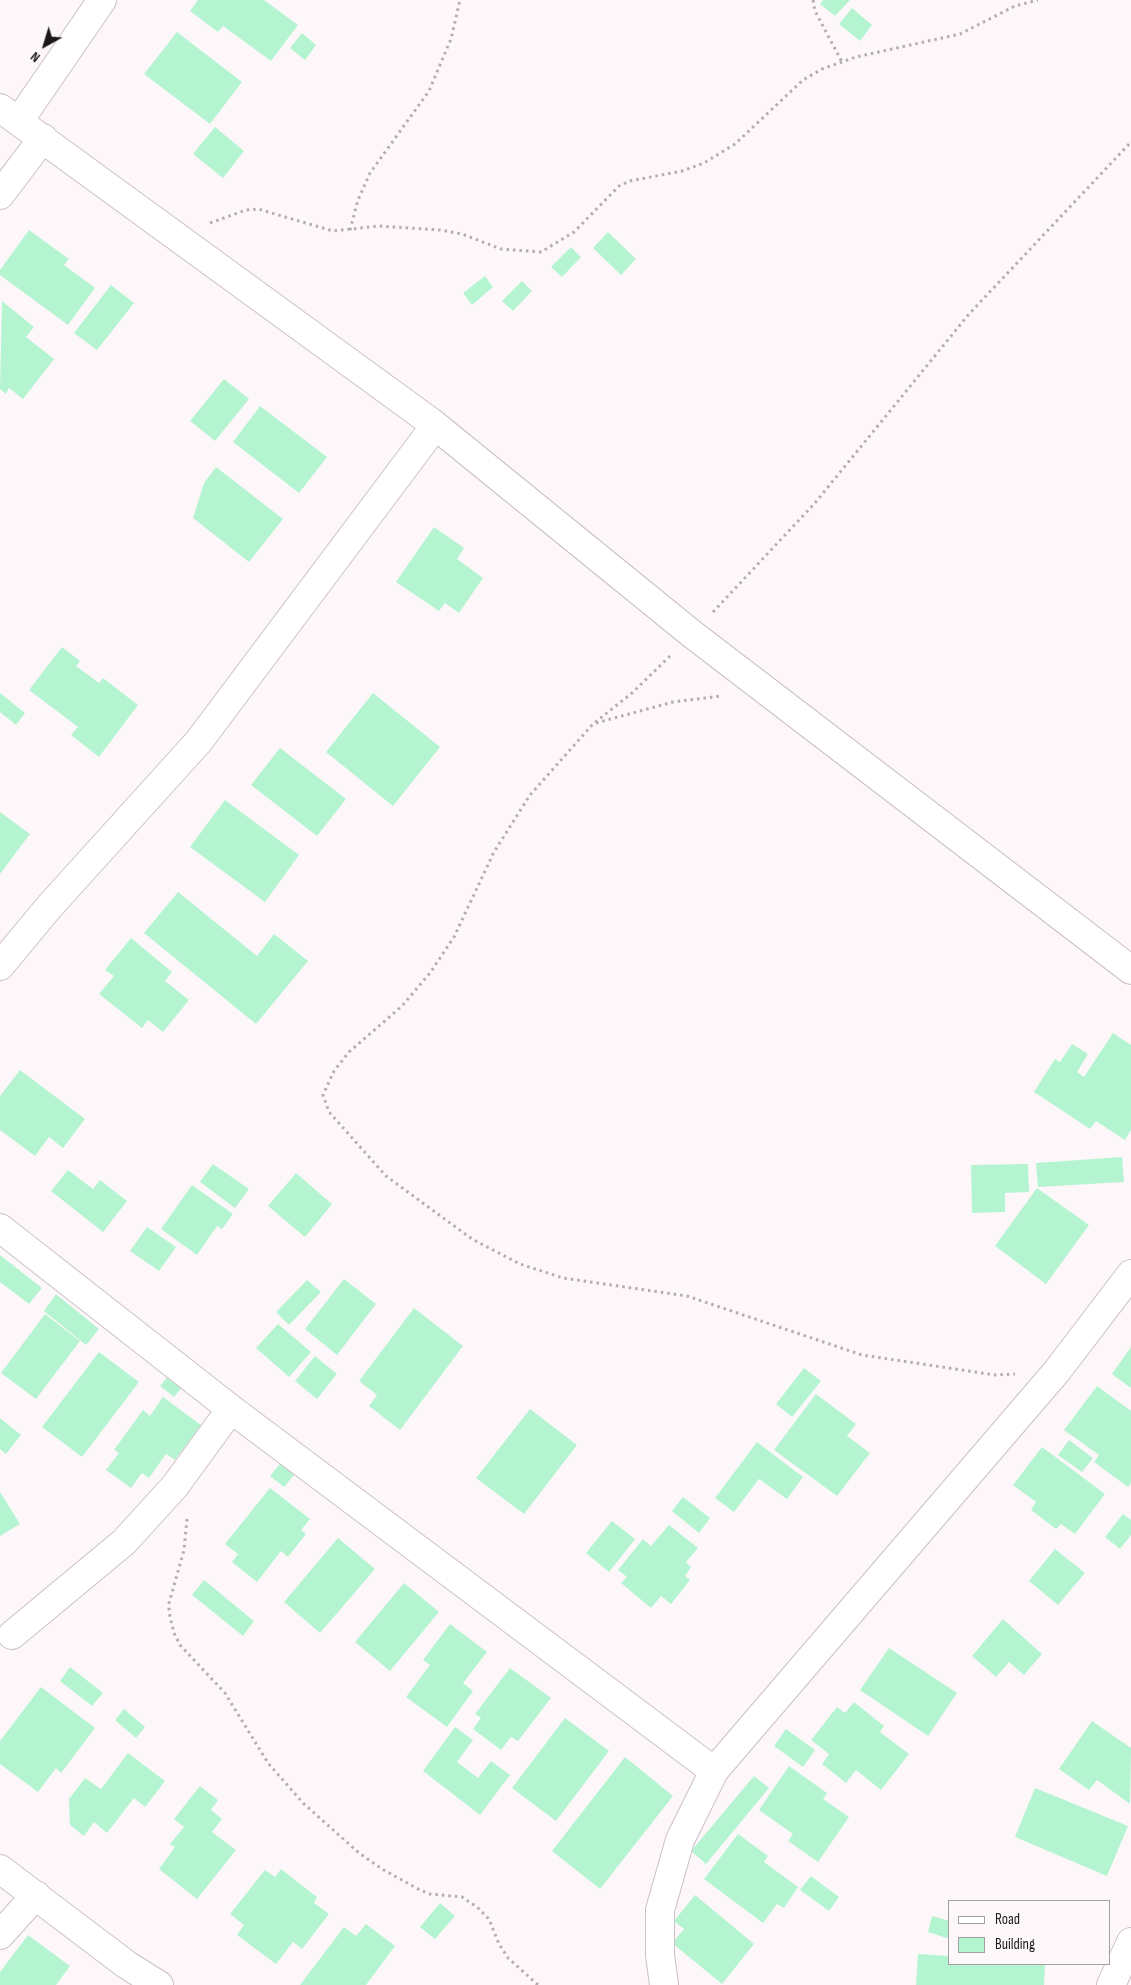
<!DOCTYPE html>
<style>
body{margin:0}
#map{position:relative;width:1131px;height:1985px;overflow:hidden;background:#fef7fa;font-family:"Sofia Sans Condensed",sans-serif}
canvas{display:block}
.legend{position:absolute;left:948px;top:1900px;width:162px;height:65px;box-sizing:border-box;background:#fef7fa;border:1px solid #a39ea0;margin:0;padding:6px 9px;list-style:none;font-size:15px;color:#1b1819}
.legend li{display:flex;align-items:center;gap:10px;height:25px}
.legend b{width:25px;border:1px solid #a39ea0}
.north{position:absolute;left:20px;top:20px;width:50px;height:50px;-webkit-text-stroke:4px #fef7fa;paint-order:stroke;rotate:219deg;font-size:14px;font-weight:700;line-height:20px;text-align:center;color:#1b1819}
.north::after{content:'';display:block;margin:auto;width:18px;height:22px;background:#1b1819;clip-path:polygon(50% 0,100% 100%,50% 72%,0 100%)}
</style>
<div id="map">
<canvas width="1131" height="1985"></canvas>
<ul class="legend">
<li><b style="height:6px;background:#fff"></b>Road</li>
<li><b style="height:14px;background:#b4f4d1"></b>Building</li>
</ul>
<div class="north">N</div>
</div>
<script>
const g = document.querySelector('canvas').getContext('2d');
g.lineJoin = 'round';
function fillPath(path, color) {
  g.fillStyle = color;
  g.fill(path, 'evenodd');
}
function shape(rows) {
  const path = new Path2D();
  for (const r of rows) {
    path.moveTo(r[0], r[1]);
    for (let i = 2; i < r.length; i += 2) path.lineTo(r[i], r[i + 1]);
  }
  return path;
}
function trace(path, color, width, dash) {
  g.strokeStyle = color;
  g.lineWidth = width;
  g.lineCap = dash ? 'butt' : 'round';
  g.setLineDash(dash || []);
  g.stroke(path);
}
fillPath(shape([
 [198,0,264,0,298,25,271,61,223,26,218,32,190,11],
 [823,0,850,0,835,16,820,4],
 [852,8,872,25,860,41,839,24],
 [177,32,242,82,210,124,144,74],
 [302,33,316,45,305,60,290,48],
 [215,127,244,151,223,178,193,154],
 [29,230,69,259,64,265,95,288,68,325,0,275,0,270],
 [608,232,636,259,621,275,593,248],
 [571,247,581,257,562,277,551,267],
 [485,276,493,287,472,305,463,293],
 [522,281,532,291,513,311,502,301],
 [111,285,134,303,97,350,74,333],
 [2,301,34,327,26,337,54,359,23,399,9,388,6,394,0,389],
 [224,379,249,399,215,441,190,421],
 [260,406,327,457,299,493,233,442],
 [216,467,283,519,249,562,193,518,204,483],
 [434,527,464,548,457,559,483,578,459,613,445,603,439,611,396,582],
 [62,647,80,661,76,666,99,683,103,678,138,705,99,757,71,735,78,727,29,690],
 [0,693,25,713,16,725,0,712],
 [373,693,440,747,393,806,326,752],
 [280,748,346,799,317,836,251,785],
 [225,800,299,855,265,902,190,847],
 [0,812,30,834,0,874],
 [178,892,257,956,274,934,308,961,256,1024,144,933],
 [131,938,172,972,165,981,189,1000,163,1032,148,1020,142,1028,99,994,114,976,105,970],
 [1113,1033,1131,1045,1131,1130,1125,1140,1096,1121,1090,1129,1034,1092,1055,1059,1060,1062,1072,1044,1088,1054,1077,1072,1084,1077],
 [20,1070,85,1119,63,1148,49,1137,35,1156,0,1130,0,1096],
 [1122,1157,1124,1182,1038,1187,1036,1163],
 [213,1164,249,1189,235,1208,200,1182],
 [1028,1164,1029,1192,1005,1193,1005,1212,972,1213,971,1165],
 [68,1170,93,1189,100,1180,127,1201,103,1232,51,1191],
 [296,1173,332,1204,305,1237,268,1206],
 [192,1185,233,1214,222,1229,217,1226,197,1255,161,1229],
 [1037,1188,1089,1225,1046,1284,995,1246],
 [147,1227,176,1247,159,1271,130,1251],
 [0,1255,42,1288,29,1304,0,1282],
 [344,1279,376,1304,337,1355,305,1329],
 [307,1280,321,1292,289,1325,276,1312],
 [56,1294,99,1329,86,1345,44,1311],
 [414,1308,463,1346,400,1430,369,1406,377,1395,359,1381],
 [45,1314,80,1341,36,1399,1,1373],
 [278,1324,311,1352,289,1377,256,1348],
 [1131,1347,1131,1388,1112,1374],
 [99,1352,139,1382,82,1457,42,1427],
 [315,1356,337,1374,317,1399,295,1381],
 [804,1368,821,1381,792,1417,776,1404],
 [169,1375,183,1386,174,1397,160,1386],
 [1097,1386,1131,1411,1131,1483,1128,1487,1094,1462,1099,1455,1064,1430],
 [816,1394,856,1424,847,1436,870,1453,837,1496,774,1450],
 [163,1397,201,1425,175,1460,166,1454,149,1478,142,1473,131,1488,106,1470,119,1453,114,1450,143,1410,150,1416],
 [530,1409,577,1445,524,1514,476,1478],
 [0,1418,21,1435,6,1454,0,1449],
 [1069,1440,1093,1458,1082,1472,1058,1455],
 [757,1442,803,1477,787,1499,759,1479,734,1512,715,1498],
 [1042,1447,1105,1494,1075,1534,1061,1524,1056,1529,1031,1510,1036,1502,1013,1485],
 [284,1459,298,1470,284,1487,270,1476],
 [270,1488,310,1519,301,1530,306,1534,288,1557,281,1551,257,1582,232,1562,238,1554,225,1544],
 [0,1492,20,1524,0,1536],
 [683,1497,710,1518,699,1533,672,1511],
 [1123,1514,1131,1520,1131,1535,1120,1549,1105,1537],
 [612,1521,635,1539,609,1572,586,1553],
 [669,1525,698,1548,686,1562,691,1567,685,1576,690,1580,671,1604,661,1596,651,1608,621,1583,627,1577,618,1570,643,1539,651,1546],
 [338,1538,375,1569,320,1633,284,1602],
 [1055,1549,1085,1573,1058,1605,1029,1581],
 [204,1580,254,1621,243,1636,192,1595],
 [404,1583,439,1612,390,1671,355,1642],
 [1003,1619,1042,1654,1024,1675,1009,1662,996,1677,972,1656],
 [450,1624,487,1652,463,1683,473,1691,447,1727,406,1697,430,1665,423,1660],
 [889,1648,957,1693,928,1736,860,1690],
 [70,1667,103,1693,92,1706,60,1681],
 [510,1668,551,1698,518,1741,511,1737,501,1750,473,1729,481,1718,475,1714],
 [41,1687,95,1728,61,1773,56,1768,38,1792,0,1764,0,1741],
 [854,1702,884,1726,880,1732,909,1754,881,1790,856,1770,846,1783,822,1764,829,1754,811,1740,837,1707,845,1713],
 [124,1709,145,1727,136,1738,115,1720],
 [565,1718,609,1751,556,1821,512,1788],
 [1092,1721,1131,1748,1130,1804,1097,1780,1089,1790,1059,1769],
 [455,1727,473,1740,457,1762,478,1778,491,1761,510,1775,480,1815,423,1771],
 [786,1729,815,1750,803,1767,774,1746],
 [128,1753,165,1781,145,1807,134,1798,107,1833,94,1822,84,1836,70,1825,69,1799,85,1778,101,1789],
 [625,1757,673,1796,600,1889,552,1851],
 [789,1766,827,1793,823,1799,849,1817,818,1862,788,1841,793,1834,759,1810],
 [754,1776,769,1788,706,1864,691,1851],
 [200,1786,218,1800,211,1810,222,1819,212,1832,236,1850,197,1899,159,1869,175,1847,170,1844,184,1827,174,1819],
 [1035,1788,1128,1826,1107,1876,1015,1837],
 [738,1834,768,1856,764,1862,798,1887,784,1908,777,1904,763,1923,704,1879],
 [281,1869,317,1897,314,1903,329,1914,302,1949,293,1942,276,1964,237,1935,244,1925,230,1914,265,1870,275,1877],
 [811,1876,839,1897,829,1911,800,1890],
 [695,1895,754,1944,722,1984,672,1943,684,1929,674,1921],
 [440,1903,455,1916,435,1939,420,1927],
 [932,1916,950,1921,950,1939,928,1932],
 [366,1924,395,1946,366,1985,300,1985,344,1927,356,1936],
 [28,1935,70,1966,56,1985,0,1985,0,1972],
 [918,1954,950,1956,950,1964,1045,1964,1044,1985,916,1985]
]), '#b4f4d1');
const minor = shape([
 [0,108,431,422,692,634,1131,970],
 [19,121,102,0],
 [0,195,43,138],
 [0,966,49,907,199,741,435,426],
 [0,1228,231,1409,714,1771],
 [12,1635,124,1542,175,1486,231,1409],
 [0,1869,127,1965,159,1985],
 [0,1935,36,1895],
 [664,1985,660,1955,660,1910,680,1840,714,1771,1057,1371,1131,1274],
 [1111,1985,1131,1942]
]);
trace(minor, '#cbc1c5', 30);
trace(shape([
 [813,0,815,11,842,62],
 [210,223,246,210,258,209,333,231,378,226,440,230,462,234,501,249,541,252,574,232,619,186,630,181,682,171,704,163,735,144,803,80,822,69,856,57,960,34,1015,6,1038,0],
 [350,230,358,200,370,173,429,91,451,39,460,0],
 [713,612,815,503,969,314,1131,142],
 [670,656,632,693,593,724,530,795,494,852,454,937,430,973,402,1006,349,1052,334,1071,323,1095,329,1112,386,1176,472,1239,520,1264,563,1278,687,1296,862,1355,995,1375,1015,1374],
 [596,723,673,702,721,696],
 [187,1519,184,1550,169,1603,169,1612,174,1633,180,1645,225,1693,268,1763,303,1803,359,1853,382,1869,420,1890,430,1894,462,1897,477,1907,489,1919,499,1944,508,1958,538,1985]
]), '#b3adb0', 3, [2.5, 4]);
trace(minor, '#fff', 28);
</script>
